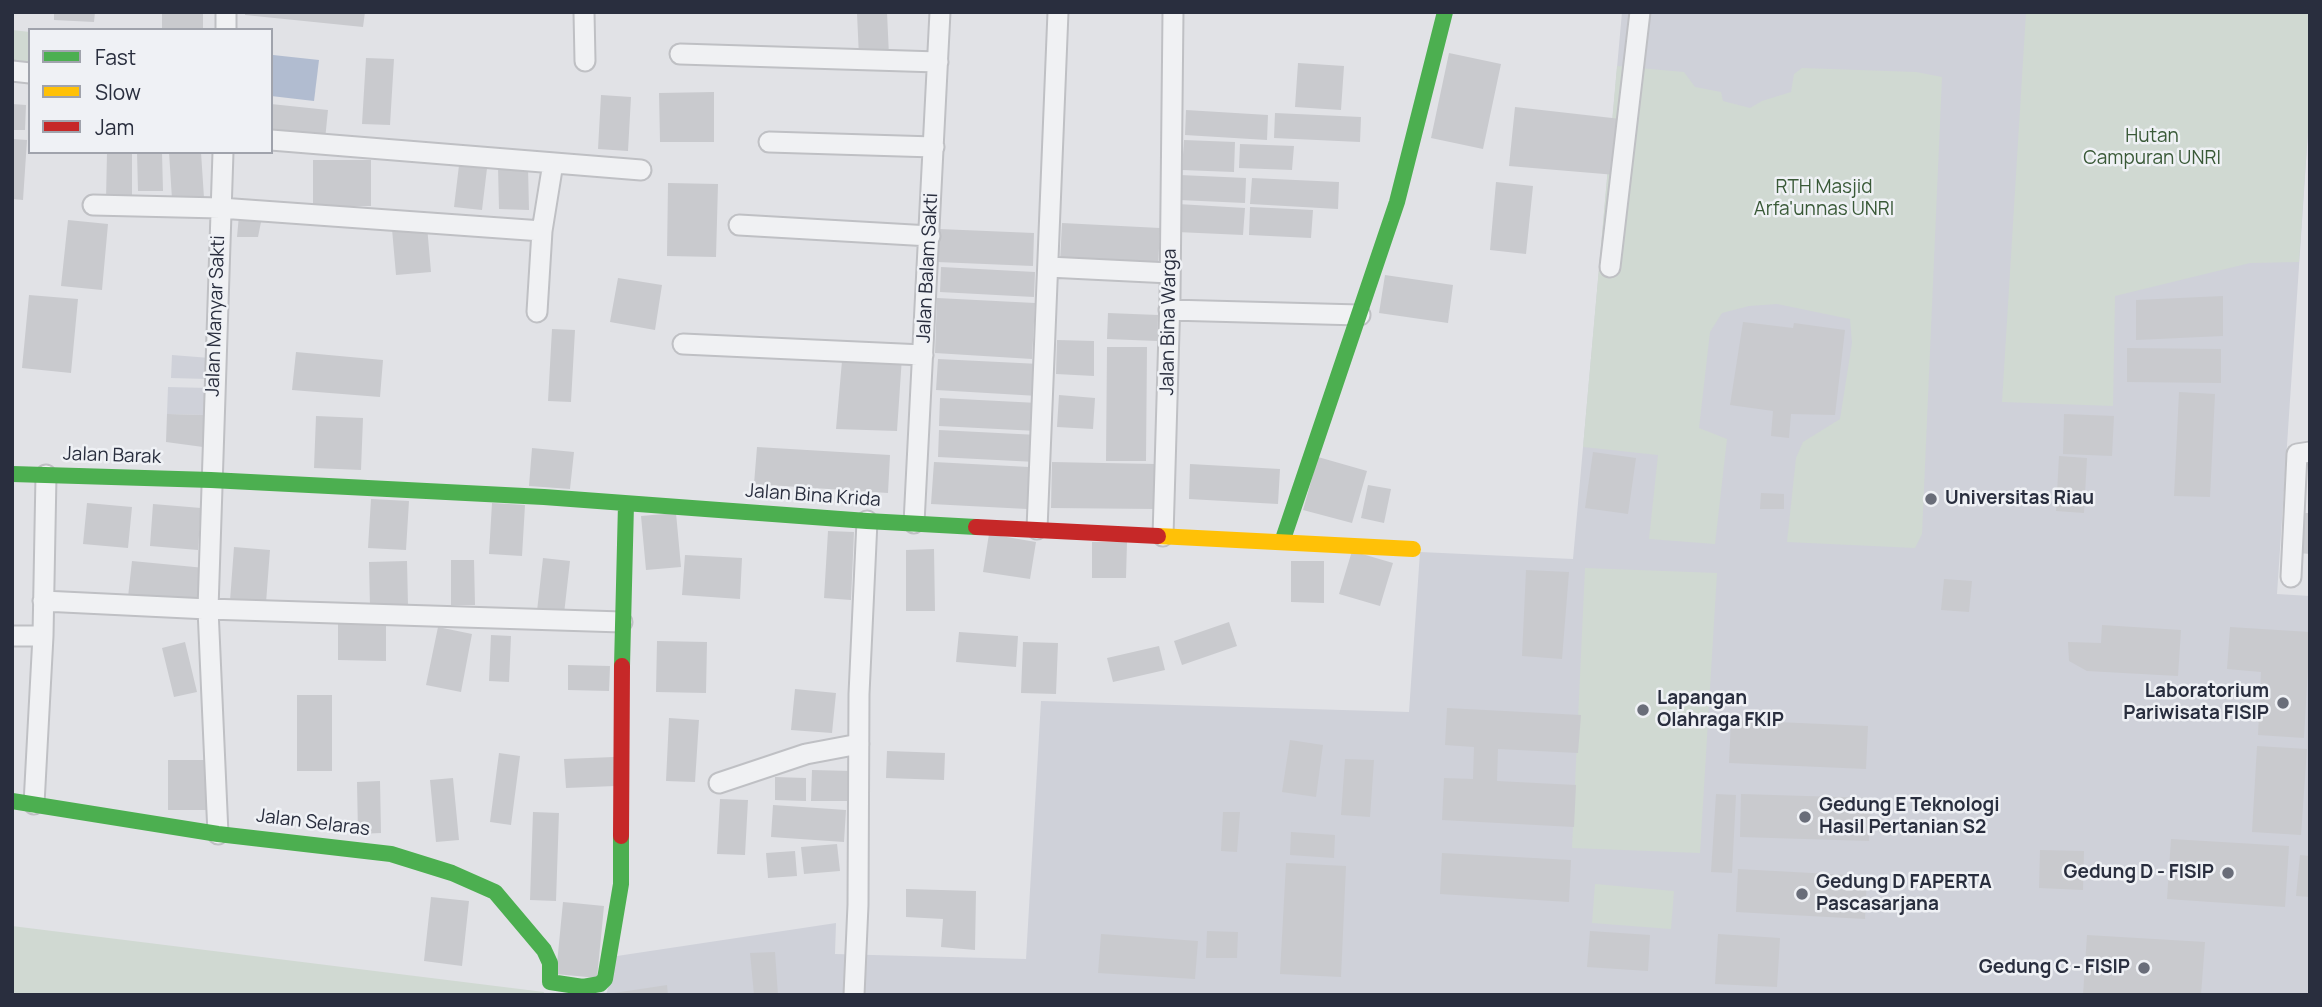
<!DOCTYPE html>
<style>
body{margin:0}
#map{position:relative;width:2322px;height:1007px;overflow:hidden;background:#e1e2e6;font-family:Manrope,sans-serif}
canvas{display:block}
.frame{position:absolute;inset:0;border:14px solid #292e3e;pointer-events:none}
.legend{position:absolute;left:28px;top:28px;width:245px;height:126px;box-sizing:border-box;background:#eff1f5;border:2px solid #a0a3ac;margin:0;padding:9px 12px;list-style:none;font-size:21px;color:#292e3e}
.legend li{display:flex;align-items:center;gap:14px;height:35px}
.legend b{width:35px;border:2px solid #a0a3ac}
</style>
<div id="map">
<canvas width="2322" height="1007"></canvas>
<div class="frame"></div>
<ul class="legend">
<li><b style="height:9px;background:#4caf50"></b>Fast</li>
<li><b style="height:9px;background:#ffc107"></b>Slow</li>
<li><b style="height:9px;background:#c62828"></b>Jam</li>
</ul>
</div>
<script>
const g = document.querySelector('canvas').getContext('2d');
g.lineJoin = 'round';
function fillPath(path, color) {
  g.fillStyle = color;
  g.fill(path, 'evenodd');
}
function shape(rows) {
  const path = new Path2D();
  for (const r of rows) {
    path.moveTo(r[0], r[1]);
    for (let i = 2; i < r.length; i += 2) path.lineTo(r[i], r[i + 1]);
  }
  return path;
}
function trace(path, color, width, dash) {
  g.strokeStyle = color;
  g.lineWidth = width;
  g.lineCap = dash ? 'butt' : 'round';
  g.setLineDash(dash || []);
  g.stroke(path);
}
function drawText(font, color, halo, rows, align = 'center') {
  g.font = font + ' Manrope,sans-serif';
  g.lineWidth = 5;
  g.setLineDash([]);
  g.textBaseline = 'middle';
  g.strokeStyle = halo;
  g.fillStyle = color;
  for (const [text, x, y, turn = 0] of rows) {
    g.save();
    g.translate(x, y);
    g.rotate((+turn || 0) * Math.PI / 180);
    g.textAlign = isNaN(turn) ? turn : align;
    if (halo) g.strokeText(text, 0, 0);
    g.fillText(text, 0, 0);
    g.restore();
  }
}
fillPath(shape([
 [1622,12,2310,12,2310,102,2277,594,2310,596,2310,995,606,995,617,956,836,923,835,954,1026,959,1041,701,1409,712,1420,552,1573,559],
 [172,355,210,358,207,379,171,378],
 [168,387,208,388,206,415,167,414]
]), '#cfd1d9');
fillPath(shape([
 [2026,12,2310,12,2310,101,2299,262,2250,263,2115,296,2113,406,2002,402],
 [12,30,30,32,30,70,12,69],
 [1617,66,1684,72,1695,87,1721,92,1723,101,1750,108,1762,101,1791,92,1794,74,1802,68,1916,72,1942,77,1922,534,1915,548,1787,542,1796,458,1803,442,1840,419,1852,343,1850,319,1777,304,1749,306,1722,313,1710,332,1699,428,1727,439,1715,544,1649,539,1658,455,1583,447],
 [1585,568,1717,573,1700,853,1572,848],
 [1595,884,1674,891,1671,929,1592,923],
 [12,926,544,992,543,995,12,995]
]), '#d0d9d2');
fillPath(shape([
 [273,55,319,60,314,101,271,96]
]), '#b1bcd0');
fillPath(shape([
 [54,12,95,12,94,22,54,20],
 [162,12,203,12,203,30,162,30],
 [245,12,365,12,363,27,245,15],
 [887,12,889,56,859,57,857,13],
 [1449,53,1501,64,1483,149,1431,138],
 [366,58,394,59,390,125,362,124],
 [1298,63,1344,66,1341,110,1295,107],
 [714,92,714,142,660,142,659,93],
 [601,95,631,97,628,151,598,149],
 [12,104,26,105,25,130,12,130],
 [271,104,328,110,325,140,271,134],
 [1515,107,1621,119,1616,175,1509,166],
 [1186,110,1268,115,1267,140,1185,135],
 [1275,113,1361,117,1360,142,1274,138],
 [12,139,27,140,23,200,12,199],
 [1184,140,1235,142,1234,172,1182,170],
 [1240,144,1294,146,1292,170,1239,168],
 [107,152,132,152,132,201,106,200],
 [137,152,162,152,163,191,138,191],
 [169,152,201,152,204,198,172,199],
 [460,157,488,160,482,210,454,207],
 [313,160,371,160,371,206,313,207],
 [498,167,528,167,529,210,499,209],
 [1180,175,1246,178,1245,203,1179,200],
 [1252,178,1339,182,1338,209,1250,204],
 [1496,182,1533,186,1526,254,1490,250],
 [668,183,718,184,716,257,667,256],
 [1178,204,1245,208,1243,235,1177,232],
 [1250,207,1313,210,1311,238,1249,235],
 [239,215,262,217,258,237,237,237],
 [68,220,108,224,102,290,61,286],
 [1062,223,1160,228,1158,268,1060,263],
 [427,226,431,272,396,275,392,229],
 [939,229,1034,233,1033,266,937,262],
 [941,267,1035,272,1034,297,940,292],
 [1385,275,1453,285,1448,323,1379,313],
 [618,278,662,285,655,330,610,322],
 [29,295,78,299,71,373,22,368],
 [2223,296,2223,336,2136,340,2136,300],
 [937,298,1035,303,1032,359,935,353],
 [1108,313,1158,315,1157,341,1107,339],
 [1743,322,1793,328,1794,323,1845,330,1835,415,1791,414,1789,438,1771,436,1773,411,1730,405],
 [552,329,575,330,571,402,548,401],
 [1057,340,1094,341,1094,376,1056,374],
 [1107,347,1147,347,1146,461,1106,461],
 [2127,348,2221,349,2221,383,2127,382],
 [296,352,383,360,380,397,292,390],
 [902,357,897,431,836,429,842,361],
 [938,359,1040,364,1038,396,936,390],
 [2179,392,2215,394,2210,497,2174,496],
 [1059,395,1095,398,1093,429,1057,427],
 [940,398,1038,403,1037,431,939,426],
 [167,414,206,415,203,447,166,442],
 [2064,414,2114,416,2112,456,2063,454],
 [316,416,363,418,361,470,314,468],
 [939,430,1038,435,1036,462,938,457],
 [757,447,890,455,888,493,754,484],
 [532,448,574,452,570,489,529,486],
 [1593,452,1636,458,1628,514,1585,508],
 [2059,456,2087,458,2084,513,2056,511],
 [1318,457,1367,471,1352,523,1303,510],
 [934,462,1029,467,1027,509,931,504],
 [1052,462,1156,464,1155,509,1051,508],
 [1190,464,1280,469,1278,504,1189,499],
 [1368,485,1391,489,1384,523,1361,518],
 [1761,493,1784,494,1784,509,1760,509],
 [371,499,409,501,406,550,368,548],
 [87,503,132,507,128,548,83,544],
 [492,503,525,505,522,556,489,554],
 [153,504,201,508,198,550,150,546],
 [676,513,681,567,646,570,641,516],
 [2300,513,2310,513,2310,554,2298,553],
 [828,531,854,532,851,600,824,598],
 [989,534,1036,542,1030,579,983,572],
 [1092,542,1127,542,1126,578,1092,578],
 [234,547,270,550,266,603,230,601],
 [934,549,935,611,906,611,906,550],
 [1352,551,1393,563,1380,606,1339,594],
 [685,555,742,558,740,599,682,595],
 [543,558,570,561,564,614,537,611],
 [451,560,474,560,475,605,451,605],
 [132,561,205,568,202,604,128,597],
 [407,561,408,606,370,607,369,562],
 [1291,561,1324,561,1324,603,1291,602],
 [1526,570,1569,572,1562,659,1522,656],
 [1944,579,1972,581,1969,612,1941,610],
 [1229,622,1237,646,1182,665,1174,641],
 [338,623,386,624,386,661,338,660],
 [2102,625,2181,630,2178,676,2087,671,2069,661,2068,642,2101,643],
 [438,627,472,634,461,692,426,685],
 [2230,627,2310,632,2304,738,2258,735,2261,672,2227,669],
 [959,632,1018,636,1016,667,956,662],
 [491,635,511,636,509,682,489,681],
 [657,641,707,642,706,693,656,692],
 [185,642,197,692,174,697,162,648],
 [1023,642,1058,643,1056,694,1021,693],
 [1159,646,1165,670,1113,682,1107,658],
 [568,665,610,666,609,691,568,690],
 [795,689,836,693,832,733,791,730],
 [297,695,332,695,332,771,297,771],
 [1447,708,1581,715,1578,753,1498,749,1497,781,1576,785,1574,827,1442,820,1444,778,1473,779,1474,747,1445,745],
 [669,718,699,720,695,782,666,781],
 [1731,720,1868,726,1866,769,1729,763],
 [1290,740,1323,745,1316,797,1282,792],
 [2257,746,2307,749,2301,835,2252,832],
 [887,751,945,753,944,780,886,778],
 [499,753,520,756,511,825,490,822],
 [614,757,615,786,566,788,564,759],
 [1345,759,1374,760,1370,817,1341,815],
 [168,760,210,760,210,810,168,810],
 [812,770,852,771,852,801,811,801],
 [775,777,806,778,806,801,775,800],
 [453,778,459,840,436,842,430,780],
 [380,781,381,833,358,834,357,782],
 [1716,794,1736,795,1732,873,1711,872],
 [1741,794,1871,798,1869,841,1740,837],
 [720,799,748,800,745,855,717,854],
 [773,805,846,810,844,842,771,837],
 [533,812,559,813,556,901,530,900],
 [1223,812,1240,812,1237,852,1221,851],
 [1291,832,1335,835,1334,858,1290,855],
 [2171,839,2289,846,2285,907,2167,899],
 [837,844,840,871,804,874,801,847],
 [2040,850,2084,851,2083,890,2039,888],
 [795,851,797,876,768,878,766,853],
 [1442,853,1571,860,1569,902,1440,894],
 [2300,855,2310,856,2310,897,2296,896],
 [1286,863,1346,866,1341,977,1280,974],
 [1738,869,1867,876,1865,919,1736,912],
 [906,889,976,891,975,950,941,947,943,919,906,917],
 [431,897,469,901,462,966,424,961],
 [563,902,604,906,597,978,556,974],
 [1207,931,1238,932,1237,958,1206,958],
 [1590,931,1650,935,1648,971,1587,967],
 [1101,934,1198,941,1195,979,1098,973],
 [1718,934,1780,938,1777,987,1715,984],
 [2087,935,2205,942,2201,995,2083,995],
 [775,952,778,995,754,995,750,953],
 [667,985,668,995,615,995,614,993]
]), '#c9cace');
const street = shape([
 [584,12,585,61],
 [226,30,226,12],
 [680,54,938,62],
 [12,71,30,73],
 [271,140,641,170],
 [769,142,934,147],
 [93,205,220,208,542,231],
 [739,225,930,236],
 [1048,267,1170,273],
 [1610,267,1640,12],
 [1169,310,1360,315],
 [537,312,542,231,553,163],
 [683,344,923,355],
 [914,523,940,12],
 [1037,529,1058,12],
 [1163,536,1170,297,1173,12],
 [2291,577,2297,454,2310,452],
 [43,601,208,609,622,622],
 [12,636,43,636],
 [719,783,806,754,859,744],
 [34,804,43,636,46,475],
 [218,834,208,609,223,152],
 [854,995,858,905,859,694,867,521]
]);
trace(street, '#bfc0c4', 23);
trace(street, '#f0f1f3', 19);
trace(shape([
 [12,474,211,480,544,497,867,521,976,527],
 [1282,542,1397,202,1445,12],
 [622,666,626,504],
 [12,801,218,834,391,854,452,873,495,892,544,950,550,963,550,982,583,987,600,984,605,979,621,884,621,836]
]), '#4caf50', 16);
trace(shape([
 [1158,536,1413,549]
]), '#ffc107', 16);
trace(shape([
 [976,527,1158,536],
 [621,836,622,666]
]), '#c62828', 16);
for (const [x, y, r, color] of [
 [1931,499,7,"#696d79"],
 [2283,703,7,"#696d79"],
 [1643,710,7,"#696d79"],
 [1805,817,7,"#696d79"],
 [2228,873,7,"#696d79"],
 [1802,894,7,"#696d79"],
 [2144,968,7,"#696d79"]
]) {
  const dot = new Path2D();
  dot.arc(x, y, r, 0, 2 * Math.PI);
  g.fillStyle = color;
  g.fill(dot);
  trace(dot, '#eff1f5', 2.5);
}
drawText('19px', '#395937', '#eff1f5', [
 ["Hutan",2152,137],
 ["Campuran UNRI",2152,159],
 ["RTH Masjid",1824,188],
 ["Arfa'unnas UNRI",1824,210]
]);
drawText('19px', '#292e3e', '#eff1f5', [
 ["Jalan Balam Sakti",928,268,-87],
 ["Jalan Manyar Sakti",216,316,-88],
 ["Jalan Bina Warga",1169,322,-89],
 ["Jalan Barak",112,456,2],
 ["Jalan Bina Krida",813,496,4],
 ["Jalan Selaras",313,823,7]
]);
drawText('bold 19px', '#292e3e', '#eff1f5', [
 ["Universitas Riau",1945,499],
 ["Laboratorium",2269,692,"right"],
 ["Pariwisata FISIP",2269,714,"right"],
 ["Lapangan",1657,699],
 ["Olahraga FKIP",1657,721],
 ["Gedung E Teknologi",1819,806],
 ["Hasil Pertanian S2",1819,828],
 ["Gedung D - FISIP",2214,873,"right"],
 ["Gedung D FAPERTA",1816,883],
 ["Pascasarjana",1816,905],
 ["Gedung C - FISIP",2130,968,"right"]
], 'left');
</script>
